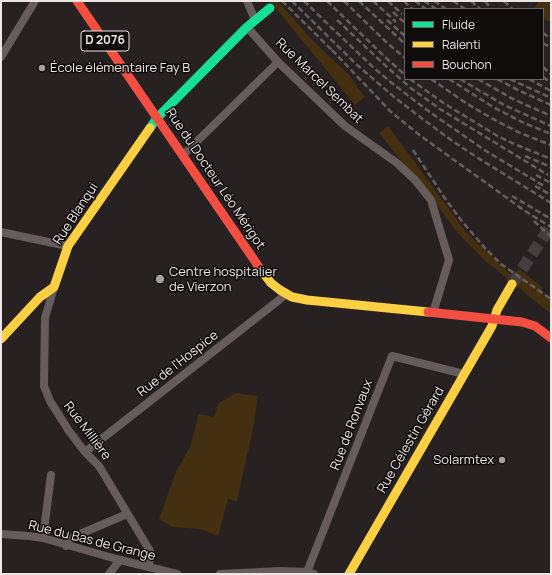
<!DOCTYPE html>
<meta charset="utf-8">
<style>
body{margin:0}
#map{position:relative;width:552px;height:575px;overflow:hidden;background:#272221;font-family:Manrope,sans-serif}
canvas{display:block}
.frame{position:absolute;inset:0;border:2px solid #ebe6e4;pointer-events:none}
.legend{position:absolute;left:404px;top:8px;width:140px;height:72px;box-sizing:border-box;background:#0f0c0b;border:1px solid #676362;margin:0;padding:5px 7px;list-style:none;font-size:12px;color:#ebe6e4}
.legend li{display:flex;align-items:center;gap:8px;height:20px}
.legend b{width:20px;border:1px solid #676362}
</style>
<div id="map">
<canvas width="552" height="575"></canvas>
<div class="frame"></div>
<ul class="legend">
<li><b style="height:5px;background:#16e098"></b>Fluide</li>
<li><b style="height:5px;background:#ffcf43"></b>Ralenti</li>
<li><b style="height:5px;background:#f24e42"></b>Bouchon</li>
</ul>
</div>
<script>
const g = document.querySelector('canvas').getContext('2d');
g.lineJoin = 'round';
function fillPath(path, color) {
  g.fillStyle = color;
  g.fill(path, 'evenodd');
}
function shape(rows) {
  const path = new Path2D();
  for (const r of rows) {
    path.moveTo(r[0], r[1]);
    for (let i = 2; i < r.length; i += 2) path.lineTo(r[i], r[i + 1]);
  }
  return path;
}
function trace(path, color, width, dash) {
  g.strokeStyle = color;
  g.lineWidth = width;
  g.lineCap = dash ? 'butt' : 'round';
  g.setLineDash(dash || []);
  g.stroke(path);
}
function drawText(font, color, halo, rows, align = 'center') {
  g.font = font + ' Manrope,sans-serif';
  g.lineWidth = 3;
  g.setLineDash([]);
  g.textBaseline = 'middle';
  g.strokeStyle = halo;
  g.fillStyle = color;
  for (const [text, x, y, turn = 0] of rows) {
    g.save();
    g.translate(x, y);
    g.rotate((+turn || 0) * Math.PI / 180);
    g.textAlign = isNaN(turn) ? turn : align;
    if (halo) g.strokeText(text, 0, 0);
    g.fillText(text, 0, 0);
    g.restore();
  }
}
fillPath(shape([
 [270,1,278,1,310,38,349,75,365,97,355,105],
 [539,1,551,1,551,22,543,19,543,9,534,9],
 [388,126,466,232,512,276,519,269,542,287,541,292,551,300,551,314,483,259,457,232,436,204,379,133],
 [235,393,258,396,253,429,237,501,228,499,218,536,201,529,173,527,159,519,176,472,190,447,199,414,214,417,218,404]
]), '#442f10');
trace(shape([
 [512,284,551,226]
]), '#443f3e', 12, [12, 6]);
trace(shape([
 [247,1,255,20],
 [247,27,278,62,345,126,397,163,415,180,431,200,449,260,433,313],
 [1,57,35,1],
 [183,155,278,62],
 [1,232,29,238,68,246],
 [54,287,45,318,44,386,50,401,69,431,85,452,99,466,150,551,149,567],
 [85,452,279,300,286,294],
 [1,534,29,536,43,538,120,560,177,574],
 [43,538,51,475],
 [66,546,69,540,73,537,127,514],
 [307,572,392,356,464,374],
 [109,574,120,560],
 [220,574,281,571,307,572,314,574]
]), '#665c5c', 8);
trace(shape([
 [150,128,157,118,247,27,270,8]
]), '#16e098', 9);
trace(shape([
 [261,270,271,283,280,290,292,297,307,300,428,312],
 [1,339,40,297,54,287,68,246,150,128],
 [349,574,492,326,497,310,512,284]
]), '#ffcf43', 9);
trace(shape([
 [77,1,261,270],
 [428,312,522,322,535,326,551,338]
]), '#f24e42', 9);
trace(shape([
 [282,1,336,54],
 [292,1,356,64,393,96,416,114,451,140,478,158,551,203],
 [304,1,335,31,374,68,393,84,431,113,486,151,544,186],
 [327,1,384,56,405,75],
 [344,1,385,41,405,58],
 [359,1,405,44],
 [373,1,396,22],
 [388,1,402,14],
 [404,1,412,9],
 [415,1,426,9],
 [424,1,436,9],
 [434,1,446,9],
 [453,1,465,9],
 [471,1,480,9],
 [485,1,491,9],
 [504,1,512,9],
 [393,12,405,23],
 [337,20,388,68,412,89,440,109,548,175],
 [387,20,405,36],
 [543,33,551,39],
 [543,43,551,48],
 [332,50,391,112,422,137,525,211,551,227],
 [543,67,551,74],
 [543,77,551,83],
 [410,79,445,104,496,135,512,143,551,159],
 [431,79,466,103,491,118,520,133,551,145],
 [449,79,493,107,522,122,551,134],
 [460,79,504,105,551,126],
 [478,79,513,99,551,116],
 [497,79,520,91,551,105],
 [510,79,551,98],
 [529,79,551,91],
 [413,150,444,197,461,220,484,247,501,264,551,299],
 [525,156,551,167],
 [536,175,551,183],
 [535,186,551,195],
 [512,196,551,219],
 [534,221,551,237]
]), '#655e5e', 2.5, [6, 3]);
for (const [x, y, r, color] of [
 [42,68,4,"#a6a1a0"],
 [160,279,5,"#a6a1a0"],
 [502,460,4,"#a6a1a0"]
]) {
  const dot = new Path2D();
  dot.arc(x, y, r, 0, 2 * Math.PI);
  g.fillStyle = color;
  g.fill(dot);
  trace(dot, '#0f0c0b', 1.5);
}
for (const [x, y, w] of [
 [105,41,48]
]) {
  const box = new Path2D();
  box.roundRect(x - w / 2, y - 10, w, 20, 3);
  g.fillStyle = '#0f0c0b';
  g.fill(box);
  trace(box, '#ebe6e4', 1);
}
drawText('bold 12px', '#ebe6e4', null, [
 ["D 2076",105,41]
]);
drawText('13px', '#ebe6e4', '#0f0c0b', [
 ["École élémentaire Fay B",50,68],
 ["Centre hospitalier",169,272],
 ["de Vierzon",169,287],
 ["Solarmtex",494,460,"right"]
], 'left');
drawText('13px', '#ebe6e4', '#0f0c0b', [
 ["Rue Marcel Sembat",319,81,44],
 ["Rue du Docteur Léo Mérigot",215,179,56],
 ["Rue Blanqui",76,214,-57],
 ["Rue de l'Hospice",178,364,-38],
 ["Rue de Ronvaux",352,425,-69],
 ["Rue Millière",87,431,53],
 ["Rue Célestin Gérard",411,440,-60],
 ["Rue du Bas de Grange",92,541,14]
]);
</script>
